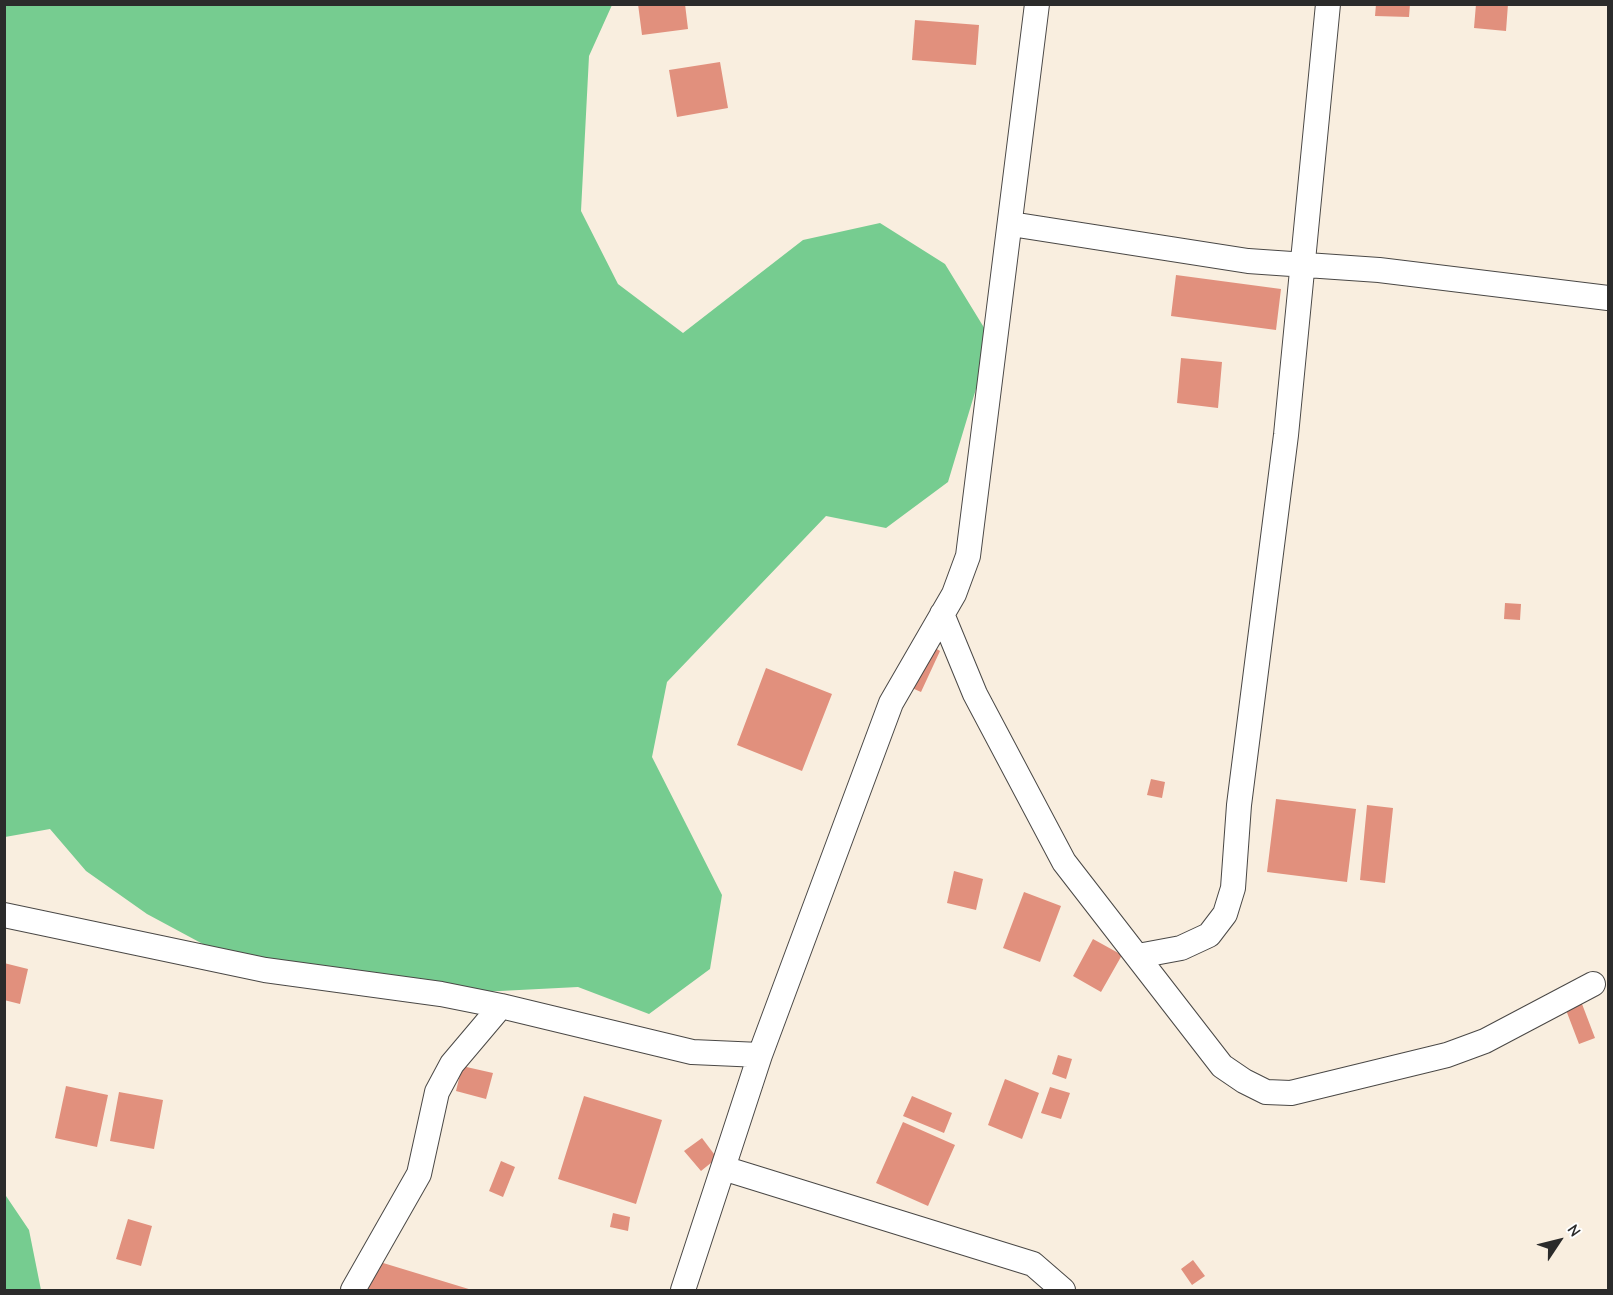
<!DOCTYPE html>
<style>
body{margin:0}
#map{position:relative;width:1613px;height:1295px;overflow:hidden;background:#f9eedf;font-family:"Comic Neue",sans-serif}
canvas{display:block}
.frame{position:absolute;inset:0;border:6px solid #2b2b2b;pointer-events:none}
.north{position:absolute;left:1529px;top:1211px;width:60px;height:60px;-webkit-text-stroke:4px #fff;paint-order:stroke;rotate:55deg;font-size:16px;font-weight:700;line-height:24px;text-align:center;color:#2b2b2b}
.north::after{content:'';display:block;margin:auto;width:21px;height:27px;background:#2b2b2b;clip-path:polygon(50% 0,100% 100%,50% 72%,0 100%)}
</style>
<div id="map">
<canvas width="1613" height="1295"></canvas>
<div class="frame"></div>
<div class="north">N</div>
</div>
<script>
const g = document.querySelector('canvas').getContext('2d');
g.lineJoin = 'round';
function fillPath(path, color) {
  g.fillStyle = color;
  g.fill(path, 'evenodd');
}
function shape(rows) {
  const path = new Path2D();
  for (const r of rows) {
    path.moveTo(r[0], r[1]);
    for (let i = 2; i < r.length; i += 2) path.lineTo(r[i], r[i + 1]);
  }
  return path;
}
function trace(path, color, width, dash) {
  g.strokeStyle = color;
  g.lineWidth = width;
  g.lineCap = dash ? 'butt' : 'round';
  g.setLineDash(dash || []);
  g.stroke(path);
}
fillPath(shape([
 [5,5,612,5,589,56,581,211,618,284,683,333,803,240,880,223,945,264,991,339,948,482,886,528,826,516,667,682,652,757,722,895,710,969,649,1014,578,987,441,994,214,950,147,914,86,871,50,829,5,837],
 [4,1193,29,1230,41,1290,5,1290]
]), '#76cc90');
fillPath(shape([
 [638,4,685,4,688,29,642,35],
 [1376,4,1410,4,1409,17,1375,16],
 [1476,4,1508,4,1506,31,1474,28],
 [915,20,979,25,976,65,912,60],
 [720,62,728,108,677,117,669,70],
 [1176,275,1281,289,1276,330,1171,316],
 [1181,358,1222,362,1218,408,1177,403],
 [1505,603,1521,604,1520,620,1504,619],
 [932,646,940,651,921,692,912,688],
 [766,668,832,694,802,771,737,745],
 [1151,779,1165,782,1162,798,1147,795],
 [1276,799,1356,809,1347,882,1267,872],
 [1367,805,1393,808,1385,883,1360,880],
 [954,871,983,879,976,910,947,903],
 [1024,892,1061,906,1040,962,1003,948],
 [1093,939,1122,955,1101,992,1073,976],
 [4,963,28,969,20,1004,4,1000],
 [1574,983,1595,1038,1579,1044,1558,989],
 [1058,1055,1072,1059,1066,1079,1052,1074],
 [462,1066,493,1073,486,1099,456,1091],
 [1005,1079,1039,1093,1022,1139,988,1125],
 [66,1086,108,1095,97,1147,55,1138],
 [1050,1087,1070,1093,1061,1119,1041,1113],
 [119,1092,163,1100,154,1149,110,1141],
 [584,1096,662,1120,636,1204,558,1179],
 [912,1096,952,1113,944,1133,903,1116],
 [903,1122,955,1145,928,1206,876,1183],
 [702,1138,717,1158,701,1171,684,1151],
 [501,1161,515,1167,503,1197,489,1191],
 [613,1213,630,1217,628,1231,610,1227],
 [128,1219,152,1226,141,1266,116,1259],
 [370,1259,472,1290,361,1290],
 [1193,1260,1205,1276,1192,1285,1181,1269]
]), '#e1907d');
const minor = shape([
 [1011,224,1248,261,1379,270,1608,298],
 [942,614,975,694,1064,862,1222,1066,1244,1081,1266,1092,1291,1093,1447,1055,1485,1041,1593,984],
 [4,915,265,970,441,994,501,1006,692,1052,760,1055],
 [1138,956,1181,948,1209,935,1225,914,1233,888,1239,805,1286,435,1328,4],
 [723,1168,1033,1264,1063,1290],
 [353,1290,419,1174,437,1092,452,1064,501,1006],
 [683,1290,760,1055,891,703,954,594,968,556,1037,4]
]);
trace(minor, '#4a4846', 26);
trace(minor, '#fff', 24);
</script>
